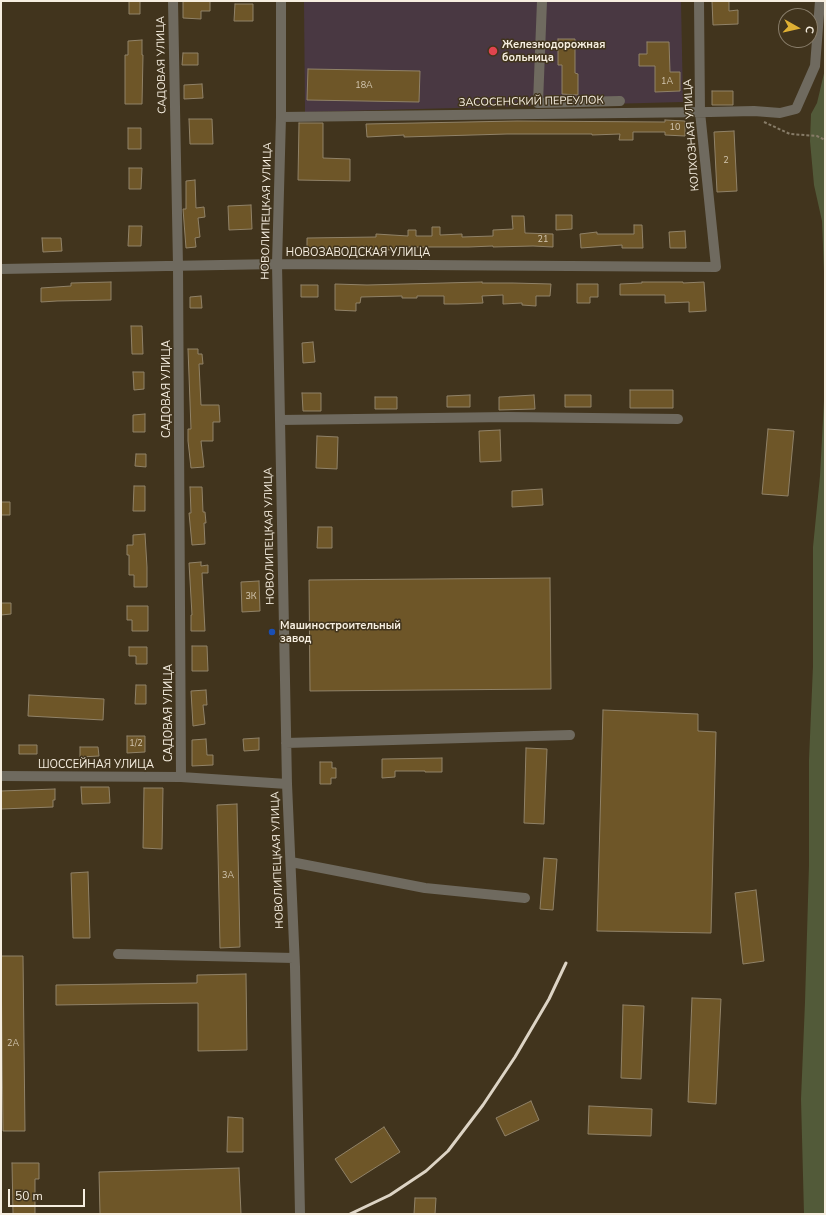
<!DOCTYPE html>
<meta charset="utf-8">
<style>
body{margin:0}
#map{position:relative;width:826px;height:1215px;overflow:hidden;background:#41341d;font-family:"Nunito Sans",sans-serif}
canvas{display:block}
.frame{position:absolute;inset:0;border:2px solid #f6eee0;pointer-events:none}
.north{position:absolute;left:778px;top:8px;width:40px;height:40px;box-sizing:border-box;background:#41341d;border:1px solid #897e6b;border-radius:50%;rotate:98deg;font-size:11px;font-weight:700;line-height:16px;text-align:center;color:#f6eee0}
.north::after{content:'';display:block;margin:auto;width:14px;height:18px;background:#dfb034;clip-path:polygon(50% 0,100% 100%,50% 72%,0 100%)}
.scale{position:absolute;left:8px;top:1189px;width:77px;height:18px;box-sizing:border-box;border:2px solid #f6eee0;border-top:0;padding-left:5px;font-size:12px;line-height:14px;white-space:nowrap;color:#f6eee0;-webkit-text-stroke:3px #41341d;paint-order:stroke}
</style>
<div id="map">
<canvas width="826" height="1215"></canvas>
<div class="frame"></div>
<div class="north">С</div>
<div class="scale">50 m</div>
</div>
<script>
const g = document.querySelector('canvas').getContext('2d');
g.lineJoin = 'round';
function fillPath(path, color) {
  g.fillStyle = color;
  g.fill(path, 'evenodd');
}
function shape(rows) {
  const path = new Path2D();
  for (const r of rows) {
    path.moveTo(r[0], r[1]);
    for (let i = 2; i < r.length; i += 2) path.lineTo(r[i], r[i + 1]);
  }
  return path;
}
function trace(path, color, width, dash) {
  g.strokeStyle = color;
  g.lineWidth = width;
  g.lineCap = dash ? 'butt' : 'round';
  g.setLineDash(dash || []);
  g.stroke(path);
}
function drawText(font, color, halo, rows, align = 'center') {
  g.font = font + ' "Nunito Sans",sans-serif';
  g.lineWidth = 3;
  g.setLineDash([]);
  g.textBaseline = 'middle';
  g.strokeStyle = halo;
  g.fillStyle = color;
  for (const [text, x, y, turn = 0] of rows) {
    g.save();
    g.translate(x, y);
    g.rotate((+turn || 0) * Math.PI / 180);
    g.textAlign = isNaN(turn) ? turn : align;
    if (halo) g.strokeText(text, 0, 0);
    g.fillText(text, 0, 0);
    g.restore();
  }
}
fillPath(shape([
 [304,1,681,1,683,102,305,112]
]), '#493842');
fillPath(shape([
 [825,69,825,371,824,330,824,272,822,221,814,185,810,141,811,114,817,103],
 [825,382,825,1214,804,1214,801,1099,805,1002,809,865,809,760,813,666,813,547,820,476]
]), '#525a39');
const building = shape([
 [129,1,140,1,140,14,129,14,129,1],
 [183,1,210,1,210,11,201,11,201,19,183,18,183,1],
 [712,1,729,1,729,11,738,10,738,24,713,25,712,1],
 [235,4,253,4,253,21,234,21,235,4],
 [558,39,575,39,575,73,578,74,578,95,562,94,562,65,558,65,558,39],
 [142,40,142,55,143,55,142,104,125,104,125,55,128,55,128,41,142,40],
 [647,42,669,42,670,72,680,72,680,91,655,92,655,66,639,66,639,54,647,54,647,42],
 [183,53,198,53,198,65,182,65,183,53],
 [308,69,420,71,419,102,307,100,308,69],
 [202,84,203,98,184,99,184,85,202,84],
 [712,91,733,91,733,105,712,105,712,91],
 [189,119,212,119,213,144,190,144,189,119],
 [665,120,685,121,685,136,665,135,665,132,633,132,633,140,619,140,620,134,592,135,592,134,507,134,404,137,404,135,367,137,366,124,517,121,665,122,665,120],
 [299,123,323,123,323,158,350,159,350,181,298,180,299,123],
 [128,128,141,128,141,149,128,149,128,128],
 [734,131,737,191,717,192,714,132,734,131],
 [129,168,142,168,141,189,129,189,129,168],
 [195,180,196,208,204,207,205,217,198,218,200,237,195,238,196,247,186,248,183,209,186,209,186,181,195,180],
 [251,205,252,229,229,230,228,206,251,205],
 [556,215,572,215,572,229,556,230,556,215],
 [512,216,524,216,525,233,553,234,553,247,533,246,493,247,493,246,469,247,395,247,395,250,321,248,321,249,307,249,307,238,376,237,376,234,408,236,408,230,416,230,416,236,432,236,432,227,440,227,440,235,462,234,462,237,493,236,493,230,513,229,512,216],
 [634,225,642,225,643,248,622,248,622,245,581,248,580,234,597,232,597,234,634,234,634,225],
 [129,226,142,226,141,246,128,246,129,226],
 [685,231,686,248,670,248,669,232,685,231],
 [42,238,61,238,62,251,43,252,42,238],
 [111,282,111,300,57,301,41,302,41,288,71,286,71,283,111,282],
 [482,282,482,283,513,283,551,284,550,296,536,296,536,306,522,305,522,303,503,304,503,295,482,296,483,303,458,304,444,304,444,296,417,296,417,298,402,298,402,296,361,297,360,303,356,303,356,311,335,310,335,284,367,285,482,282],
 [642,282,683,282,683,283,704,282,706,311,689,312,689,302,665,303,665,295,620,295,620,284,642,283,642,282],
 [577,284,598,284,598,297,590,297,590,303,577,303,577,284],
 [301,285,318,285,318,297,301,297,301,285],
 [201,296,202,308,190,308,190,297,201,296],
 [131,326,142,326,143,354,132,354,131,326],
 [313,342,315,362,303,363,302,343,313,342],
 [188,349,198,349,198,354,202,354,203,364,199,364,201,405,219,405,220,422,213,422,213,441,201,441,204,467,191,468,188,441,188,429,191,429,188,349],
 [133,372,144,372,144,389,134,390,133,372],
 [630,390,673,390,673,408,630,408,630,390],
 [302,393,321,393,321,411,303,411,302,393],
 [470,395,470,407,447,407,447,396,470,395],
 [534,395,535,409,499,410,499,397,534,395],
 [565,395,591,395,591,407,565,407,565,395],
 [375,397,397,397,397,409,375,409,375,397],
 [145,414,145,432,133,432,133,415,145,414],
 [768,429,794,431,788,496,762,494,768,429],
 [500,430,501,461,480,462,479,431,500,430],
 [317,436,338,437,337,469,316,468,317,436],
 [136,454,146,454,146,467,135,466,136,454],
 [134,486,145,486,145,511,133,511,134,486],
 [190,487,202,487,203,512,205,512,206,523,204,523,205,544,192,545,189,513,191,513,190,487],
 [542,489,543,505,512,507,512,491,542,489],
 [1,502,10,502,10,515,1,515,1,502],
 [318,527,332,527,332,548,317,548,318,527],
 [145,534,147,567,147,587,134,587,134,575,129,575,129,555,127,555,127,545,133,545,133,535,145,534],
 [201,562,201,566,208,565,208,573,202,573,205,631,191,631,191,615,192,615,189,563,201,562],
 [550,578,551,689,310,691,309,580,550,578],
 [259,581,260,611,242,612,241,582,259,581],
 [1,603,11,603,11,614,1,615,1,603],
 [127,606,148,606,148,631,132,631,132,620,127,620,127,606],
 [192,646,207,646,208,671,192,671,192,646],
 [129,647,147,647,147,664,136,664,136,656,129,656,129,647],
 [136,685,146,685,146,704,135,704,136,685],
 [206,690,207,705,203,705,205,724,193,726,191,691,206,690],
 [29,695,104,699,103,720,28,716,29,695],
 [603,710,698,714,698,731,716,732,711,933,597,931,603,710],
 [127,736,145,736,145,752,127,753,127,736],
 [259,738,259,750,244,751,243,739,259,738],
 [206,739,207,755,213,755,213,765,192,766,192,740,206,739],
 [19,745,37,745,37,754,19,754,19,745],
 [80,747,98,747,99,756,80,757,80,747],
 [526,748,547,749,544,824,524,823,526,748],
 [442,758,442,772,425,772,425,771,395,771,395,777,382,778,382,759,442,758],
 [320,762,332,762,332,768,336,768,336,778,331,778,331,784,320,784,320,762],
 [81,787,109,787,110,803,82,804,81,787],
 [144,788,163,788,162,849,143,848,144,788],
 [55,789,55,800,53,800,53,807,1,809,1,791,55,789],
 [237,804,240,947,220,948,217,805,237,804],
 [544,858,557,859,553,910,540,909,544,858],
 [88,872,90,938,73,938,71,873,88,872],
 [756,890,764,961,743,964,735,893,756,890],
 [1,956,23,956,25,1131,3,1131,1,956],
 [246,974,247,1050,198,1051,198,1003,56,1005,56,985,197,983,197,975,246,974],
 [692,998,721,999,716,1104,688,1102,692,998],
 [623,1005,644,1006,641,1079,621,1078,623,1005],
 [531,1101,539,1120,505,1136,496,1118,531,1101],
 [589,1106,652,1109,651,1136,588,1134,589,1106],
 [228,1117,243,1118,243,1152,227,1152,228,1117],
 [384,1127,400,1152,351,1183,335,1159,384,1127],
 [12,1163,39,1163,39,1179,35,1179,35,1214,13,1214,12,1163],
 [239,1168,241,1214,100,1214,99,1172,239,1168],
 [415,1198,436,1198,435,1214,414,1214,415,1198]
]);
fillPath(building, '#6e5628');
trace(building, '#908268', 1);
trace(shape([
 [764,122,790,134,817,136,825,140]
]), '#867b67', 2, [3, 2]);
trace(shape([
 [173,1,178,266,181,777],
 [281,1,281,117,277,264,287,784,295,967,300,1214],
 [542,1,538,103,620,101],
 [281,117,710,112,754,111,780,113,796,109,815,66,820,1],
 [1,269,277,264,716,267,700,112,699,1],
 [280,420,508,417,678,419],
 [286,743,570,735],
 [1,776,181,777,287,784],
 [291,862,425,888,525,898],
 [118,954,294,958]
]), '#6f6a5f', 10);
trace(shape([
 [350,1214,390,1195,426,1171,448,1151,483,1105,515,1057,549,999,566,963]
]), '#ddd4c5', 3);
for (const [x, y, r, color] of [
 [493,51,5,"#e0444e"],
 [272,632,4,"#1a4fb4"]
]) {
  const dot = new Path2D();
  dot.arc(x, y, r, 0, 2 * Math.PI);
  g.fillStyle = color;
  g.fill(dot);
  trace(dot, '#41341d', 1.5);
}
drawText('9px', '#d4c8b2', null, [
 ["1А",667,82],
 ["18А",364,86],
 ["10",675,128],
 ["2",726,161],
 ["21",543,240],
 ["3К",251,597],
 ["1/2",136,744],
 ["3А",228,876],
 ["2А",13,1044]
]);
drawText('bold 11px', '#f6eee0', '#41341d', [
 ["Железнодорожная",502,45],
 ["больница",502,58],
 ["Машиностроительный",280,626],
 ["завод",280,639]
], 'left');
drawText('11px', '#f6eee0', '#41341d', [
 ["САДОВАЯ УЛИЦА",162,65,-91],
 ["ЗАСОСЕНСКИЙ ПЕРЕУЛОК",531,102,-1],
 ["КОЛХОЗНАЯ УЛИЦА",692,135,-94],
 ["НОВОЛИПЕЦКАЯ УЛИЦА",267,211,-89],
 ["НОВОЗАВОДСКАЯ УЛИЦА",358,253],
 ["САДОВАЯ УЛИЦА",167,389,-90],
 ["НОВОЛИПЕЦКАЯ УЛИЦА",270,536,-91],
 ["САДОВАЯ УЛИЦА",169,713,-90],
 ["ШОССЕЙНАЯ УЛИЦА",96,765],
 ["НОВОЛИПЕЦКАЯ УЛИЦА",278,860,-92]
]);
</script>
